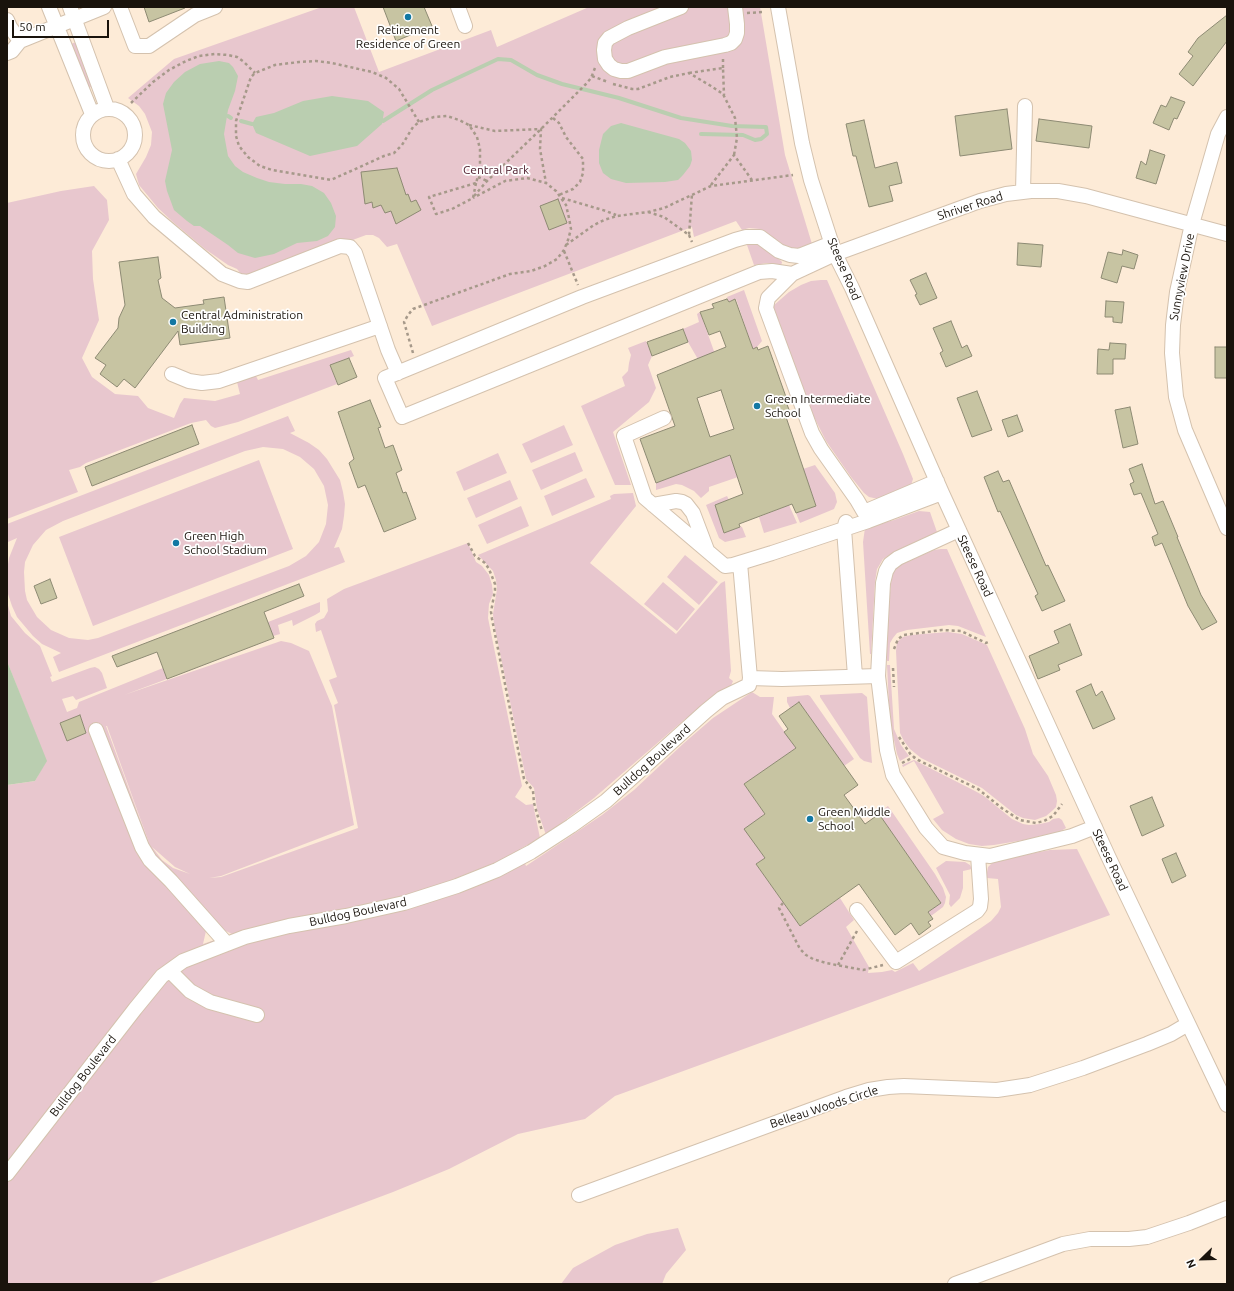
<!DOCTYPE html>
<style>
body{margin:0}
#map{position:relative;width:1234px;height:1291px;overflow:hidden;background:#fdebd7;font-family:Ubuntu,sans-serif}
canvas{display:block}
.frame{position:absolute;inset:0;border:8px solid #19130c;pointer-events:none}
.north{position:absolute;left:1182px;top:1239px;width:40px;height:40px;-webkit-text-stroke:3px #fff;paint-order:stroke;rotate:247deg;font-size:11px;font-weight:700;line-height:16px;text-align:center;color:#19130c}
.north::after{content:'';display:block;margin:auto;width:14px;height:18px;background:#19130c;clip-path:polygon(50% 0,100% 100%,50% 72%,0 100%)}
.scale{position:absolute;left:12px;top:20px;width:97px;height:18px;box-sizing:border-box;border:2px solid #19130c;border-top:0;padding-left:5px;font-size:12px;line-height:14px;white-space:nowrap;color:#19130c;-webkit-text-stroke:3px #fff;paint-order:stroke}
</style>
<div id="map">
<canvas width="1234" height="1291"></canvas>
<div class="frame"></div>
<div class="north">N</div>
<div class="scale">50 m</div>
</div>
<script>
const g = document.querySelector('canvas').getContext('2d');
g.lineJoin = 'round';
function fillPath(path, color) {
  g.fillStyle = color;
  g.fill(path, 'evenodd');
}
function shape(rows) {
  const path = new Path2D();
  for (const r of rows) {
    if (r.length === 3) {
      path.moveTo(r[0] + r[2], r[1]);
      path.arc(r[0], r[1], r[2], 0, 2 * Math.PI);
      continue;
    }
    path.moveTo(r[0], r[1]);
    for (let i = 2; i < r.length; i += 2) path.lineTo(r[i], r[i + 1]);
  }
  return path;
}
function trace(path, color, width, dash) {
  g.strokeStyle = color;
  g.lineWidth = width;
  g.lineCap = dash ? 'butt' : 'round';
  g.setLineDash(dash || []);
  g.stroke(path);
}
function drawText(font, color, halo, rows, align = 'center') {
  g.font = font + ' Ubuntu,sans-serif';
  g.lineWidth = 3.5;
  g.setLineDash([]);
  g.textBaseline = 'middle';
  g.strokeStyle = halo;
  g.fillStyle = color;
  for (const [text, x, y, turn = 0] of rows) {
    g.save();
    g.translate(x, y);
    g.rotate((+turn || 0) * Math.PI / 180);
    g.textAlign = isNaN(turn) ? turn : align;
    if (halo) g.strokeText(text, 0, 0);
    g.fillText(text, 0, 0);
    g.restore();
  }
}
fillPath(shape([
 [322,7,354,7,379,72,491,30,497,47,589,7,760,7,785,155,812,244,793,251,760,229,749,228,742,230,736,221,694,237,692,227,432,326,397,244,387,247,379,238,373,235,366,235,251,278,242,275,237,269,228,265,205,249,174,223,158,208,139,185,136,174,146,157,151,145,152,132,145,114,139,106,128,98,174,59],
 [76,42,93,86,89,88,88,88,71,44],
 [94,186,107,200,109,220,92,251,93,279,99,320,82,358,92,377,115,394,138,396,148,408,174,418,180,404,184,398,215,401,240,394,237,382,256,376,258,380,351,350,354,356,330,365,337,384,238,422,215,428,211,426,206,420,191,423,86,463,80,467,69,470,78,492,7,519,7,203,61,191],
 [754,242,780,260,782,262,781,266,767,263,754,265,747,245,748,244],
 [821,280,827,280,903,454,913,479,911,485,883,500,869,497,864,493,851,477,826,441,814,417,773,306,789,292,801,285,811,281],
 [744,290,762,341,757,347,753,349,736,299,729,302,727,297],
 [700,312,715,354,699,361,688,342,683,329,699,322,697,314],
 [646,341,652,356,648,365,656,388,649,402,613,432,631,485,615,485,581,406,625,386,622,377,628,371,629,363,631,355,628,348],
 [288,416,295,431,290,433,309,443,319,450,327,459,340,480,343,492,345,504,344,516,342,529,334,548,339,547,345,562,59,672,53,657,61,653,42,644,33,636,17,617,12,606,8,594,7,570,9,558,17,538,8,542,7,524],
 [263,447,283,449,300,457,314,469,324,486,328,505,326,524,319,542,306,556,289,566,98,638,88,640,69,638,51,630,37,617,27,600,25,591,24,572,25,562,33,545,46,530,63,521,245,451],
 [564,425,573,445,531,463,522,444],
 [575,452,583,471,541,490,532,470],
 [498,453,507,473,464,491,456,472],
 [730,455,738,477,709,487,709,491,701,498,694,491,682,485,676,484,656,490,656,483],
 [259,460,293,549,93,626,59,537],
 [815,465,835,493,837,502,834,509,800,523,796,513,816,506,803,469],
 [586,478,595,497,552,516,544,496],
 [510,480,518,499,476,518,467,498],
 [633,493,636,506,590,563,676,634,721,583,725,581,731,671,729,678,733,681,731,686,684,720,594,798,546,835,537,809,534,788,526,779,494,624,493,614,497,589,496,580,493,571,478,555,611,499,610,496,614,494],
 [727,496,729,500,715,505,724,533,740,527,739,526,742,527,746,537,725,542,719,538,706,505],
 [789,505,797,523,764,533,759,517],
 [521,506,529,526,487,544,478,525],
 [919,511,930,512,937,532,933,536,889,555,883,559,877,569,875,582,871,654,870,654,863,542,865,528,894,520],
 [468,543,476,562,482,566,489,575,492,585,493,594,489,604,488,618,522,786,515,797,526,805,533,804,540,838,520,849,526,866,602,815,634,790,684,743,713,718,752,692,760,697,774,697,772,714,796,748,744,784,765,814,745,829,765,858,756,864,800,926,840,898,854,920,846,927,869,967,868,973,882,972,892,970,895,972,913,963,919,971,991,921,998,913,1001,907,998,879,987,878,987,872,988,867,993,862,997,860,1050,850,1077,849,1110,915,615,1096,585,1119,518,1134,449,1169,393,1192,148,1284,7,1284,7,785,35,781,46,761,7,661,7,602,11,616,25,633,40,646,52,676,50,677,52,682,90,668,95,667,99,669,102,673,107,688,76,700,73,696,62,699,67,712,77,708,79,702,163,668,167,679,124,695,281,641,291,643,309,651,332,706,354,825,221,876,209,878,221,877,358,828,334,705,338,703,329,680,337,677,321,630,316,632,315,624,317,621,324,618,328,611,327,599,344,589],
 [80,715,86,733,67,741,60,723],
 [106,726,107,726,149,843,148,841],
 [138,845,152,856,220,928,232,934,203,944,206,931],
 [152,847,175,867,190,874,173,868,162,860],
 [941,549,947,549,986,637,958,626,949,625,907,630,897,633,893,638,890,643,889,661,887,661,886,631,888,610,892,575,894,570,899,565,934,550],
 [685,555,718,582,699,605,667,577],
 [663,582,695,609,677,631,644,604],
 [320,602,320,612,315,615,293,626,292,620,278,625,280,634,273,636,268,622],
 [948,632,962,634,987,645,1025,729,1033,754,1048,776,1056,795,1057,801,1056,807,1052,811,1046,816,1035,820,1023,818,1016,815,982,788,921,758,910,749,904,741,900,733,896,651,897,642,903,637,911,635],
 [887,665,890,665,894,729,901,745,909,756,900,761,897,754,892,731,889,705],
 [862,693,867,697,872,763,864,761,860,758,820,697,820,695],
 [808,695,810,696,854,759,844,766,799,702,790,708,787,702,787,697],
 [914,760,975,791,984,796,1012,819,1023,824,1029,825,1040,824,1049,822,1053,819,1059,818,1062,820,1066,828,1061,831,1030,839,994,845,982,846,969,844,956,839,942,830,933,819,944,813,914,761,903,767,902,765],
 [888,806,935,874,943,888,946,897,945,903,943,907,931,916,928,912,941,903,879,814,878,813],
 [946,861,965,862,970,865,972,869,963,871,963,888,960,898,951,907,949,904,950,895,936,868],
 [678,1228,686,1250,666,1274,662,1284,561,1284,573,1268,615,1245,647,1234]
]), '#e8c7ce');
fillPath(shape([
 [219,61,229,63,233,67,238,76,235,91,228,110,224,134,228,156,235,166,243,172,257,178,269,182,285,184,301,184,312,186,324,193,331,203,336,216,335,227,328,236,317,241,297,243,274,254,255,258,238,253,228,245,200,226,194,226,187,221,174,210,167,191,165,181,172,150,163,104,166,93,174,82,185,72,200,64],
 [332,96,368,101,384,112,382,124,357,146,310,156,256,133,252,124,256,117,274,113,303,101],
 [621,123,679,139,685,143,691,151,692,160,690,166,683,175,678,180,665,182,626,183,611,179,603,173,599,163,599,150,603,134,611,126],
 [7,661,47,761,35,781,7,785]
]), '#baceb0');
trace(shape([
 [228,116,231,118],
 [241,121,252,124],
 [383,121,432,90,498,59,511,60,537,75,562,84,619,98,681,118,732,126,766,127,767,134,761,139,755,140,743,135,701,134]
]), '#baceb0', 4);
const building = shape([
 [144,7,185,7,185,8,149,22,144,7],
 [383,7,424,7,432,26,396,41,383,7],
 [1227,15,1227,41,1193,86,1179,74,1193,56,1188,52,1198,38,1227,15],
 [1171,97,1185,102,1177,119,1174,118,1169,130,1153,123,1161,105,1166,107,1171,97],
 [1007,109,1012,149,960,156,955,116,1007,109],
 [1039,119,1092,126,1089,148,1036,141,1039,119],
 [864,120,875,168,897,162,902,183,889,186,893,201,869,207,856,156,853,156,846,124,864,120],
 [1150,150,1165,155,1156,184,1136,178,1141,161,1146,165,1150,150],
 [397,168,406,195,408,194,411,202,416,200,421,210,396,224,391,211,385,213,381,205,373,208,372,202,365,204,361,172,397,168],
 [558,199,567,223,549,230,540,206,558,199],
 [1018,243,1043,245,1041,267,1017,265,1018,243],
 [1123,250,1138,255,1134,269,1122,266,1117,283,1101,278,1108,252,1122,255,1123,250],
 [158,257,161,278,158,280,162,298,175,308,204,304,203,300,224,297,230,338,180,345,178,331,135,388,124,379,117,387,100,374,106,365,95,358,118,328,119,318,125,305,119,262,158,257],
 [926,273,937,298,920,305,915,295,917,294,910,280,926,273],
 [727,299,729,302,735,299,753,349,757,347,758,350,768,346,786,397,784,397,790,412,785,414,816,506,796,513,792,504,739,524,740,527,724,533,715,505,743,494,730,455,656,483,640,439,675,426,657,375,726,347,720,331,709,335,700,312,714,308,712,304,727,299],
 [721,390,734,429,710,437,697,398,721,390],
 [1106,301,1124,302,1122,323,1113,322,1113,317,1105,317,1106,301],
 [951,321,962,348,967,345,972,356,946,367,940,353,943,351,933,328,951,321],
 [683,329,688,342,652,356,647,342,683,329],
 [1110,343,1126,344,1125,359,1113,359,1113,374,1097,374,1098,349,1109,350,1110,343],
 [1215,347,1227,347,1227,378,1215,378,1215,347],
 [349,358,357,377,338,385,330,365,349,358],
 [977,391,992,430,972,437,957,398,977,391],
 [370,400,381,427,378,428,385,448,393,445,402,470,396,473,403,493,406,492,416,519,384,532,365,485,358,488,349,463,354,459,338,412,370,400],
 [1130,407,1138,444,1123,448,1115,410,1130,407],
 [1017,415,1023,431,1008,437,1002,420,1017,415],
 [192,425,199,444,92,486,85,467,192,425],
 [1142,464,1155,504,1163,501,1178,537,1177,537,1201,595,1217,622,1202,630,1188,606,1162,543,1155,546,1152,537,1158,534,1141,493,1134,495,1130,484,1134,482,1129,469,1142,464],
 [998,471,1003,482,1009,480,1046,566,1048,565,1065,601,1042,611,1035,596,1038,594,1000,511,998,512,984,477,998,471],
 [50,579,57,598,41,604,34,586,50,579],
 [299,584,304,596,264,612,274,638,167,679,157,652,117,667,112,656,299,584],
 [1070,624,1082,655,1058,665,1060,670,1038,679,1029,656,1059,643,1054,631,1070,624],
 [1091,684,1096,696,1102,691,1115,719,1093,729,1076,691,1091,684],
 [799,702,858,785,844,795,865,824,879,814,941,903,928,912,933,919,928,922,931,926,919,935,911,923,895,935,859,884,800,926,756,864,765,858,744,829,765,814,744,784,796,748,784,732,788,729,779,716,799,702],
 [80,715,86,733,67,741,60,723,80,715],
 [1152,797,1164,826,1142,836,1130,806,1152,797],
 [1176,853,1186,876,1172,883,1162,859,1176,853]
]);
fillPath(building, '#c7c4a2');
trace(building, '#8d8a73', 1);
const minor = shape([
 [49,7,92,114],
 [70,7,107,108],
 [120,7,135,46,149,46,195,15,215,7],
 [458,7,465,26],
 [681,7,628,28,609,38,605,43,604,50,605,59,609,65,614,69,621,71,628,71,665,57,725,45,731,43,735,39,737,33,737,24,735,7],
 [778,7,802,143,811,180,835,254,852,288,942,493,1109,858,1227,1105],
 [7,20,10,27,20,41],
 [7,53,12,51,20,41,104,7],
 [109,135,26],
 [1227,117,1218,134,1192,224,1177,292,1173,325,1172,353,1176,397,1185,430,1227,528],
 [118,159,134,194,154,217,222,274,240,281,248,282,340,246,350,247,355,253,388,350,398,373],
 [1023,192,1025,106],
 [792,274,772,271,759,272,402,417,385,378,582,297,735,240,746,237,760,237,779,251,790,255,799,256,832,243],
 [172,374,189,381,202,383,219,381,380,326],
 [664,418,624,436,645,498,725,566,733,565,772,553,868,521,942,493],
 [937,481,864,512,857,500,821,449,812,433,766,308,768,298,792,274,835,254,980,201,1006,194,1031,191,1058,191,1086,196,1227,234],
 [653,505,676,501,682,502,686,504,693,513,707,550],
 [846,522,844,529,855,676],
 [959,530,898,558,890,564,886,571,883,583,878,676,887,750,893,775,926,828,943,847,965,853,990,856,1072,836,1095,827],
 [740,563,750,678],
 [96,730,142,847,150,860,171,881,227,944],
 [857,910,896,962,977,911,980,907,981,899,978,855],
 [170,971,190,991,210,1002,257,1015],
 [7,1174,135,1009,162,976,183,961,245,937,289,926,346,916,404,903,457,886,497,870,531,852,571,826,606,801,706,711,722,698,749,685,750,678,782,679,878,676],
 [579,1195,846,1097,869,1090,888,1087,904,1086,997,1090,1030,1085,1083,1068,1147,1044,1171,1034,1188,1024],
 [955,1284,1063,1244,1090,1239,1129,1239,1147,1237,1189,1223,1227,1208]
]);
trace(minor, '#d4c2ae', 16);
trace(shape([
 [747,13,764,12],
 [723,59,723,68],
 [689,73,723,68,724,95],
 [592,76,608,82],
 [613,84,632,89,638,89,670,77,689,73,711,86,723,94,735,118,737,138,734,155],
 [131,103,153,82,169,70,186,61,199,56,215,54,228,55,237,57,244,62,255,73],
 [553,118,559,123,566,137,583,159,583,173,580,182,573,189,559,195],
 [419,122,399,89,386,78,372,72,332,63,316,61,299,62,275,65,255,73,251,77,236,121,236,136,239,146,248,157,260,166,272,170,331,180,384,156,394,153,402,145,413,127,419,122,434,117,447,116,459,120,469,125,477,137,480,149,480,170,476,183],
 [469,125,495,131,541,129,540,149,546,183],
 [478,177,487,181],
 [476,183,473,198,452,209,436,214,429,197,476,183],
 [711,185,734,155,752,180],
 [474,196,487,181,539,131,586,84,591,78,595,68],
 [562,198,606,211,616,215],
 [648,212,664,217,689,235,692,194],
 [689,235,692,242],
 [566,245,594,225,604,220,617,216,648,212,664,208,711,186,793,175],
 [564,251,578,285],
 [413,353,404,322,408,315,413,309,510,274,531,271,545,266,557,259,564,250,568,240,571,229,569,218,566,205,556,191,546,183,527,178,505,181,473,198],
 [468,543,475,556,485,563,489,569,495,584,495,590,491,612,492,619,524,779,533,791,534,803,542,831],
 [894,649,898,639,904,635,942,630,961,631,986,643,990,641],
 [893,668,894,687],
 [899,737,911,755,918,760,978,789,1003,809,1020,820,1036,823,1044,821,1053,816,1062,804],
 [902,763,914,757],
 [783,903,779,908,800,949,806,955,813,959,826,963,863,970,883,965],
 [838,965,857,931]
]), '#a6998a', 2.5, [3, 3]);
trace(minor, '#fff', 14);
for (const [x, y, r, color] of [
 [408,17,4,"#1278a3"],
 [173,322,4,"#1278a3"],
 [757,406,4,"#1278a3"],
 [176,543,4,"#1278a3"],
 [810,819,4,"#1278a3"]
]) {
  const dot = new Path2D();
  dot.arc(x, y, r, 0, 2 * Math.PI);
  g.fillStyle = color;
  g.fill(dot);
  trace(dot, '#fff', 1.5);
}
drawText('12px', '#19130c', '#fff', [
 ["Retirement",408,30,"center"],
 ["Residence of Green",408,44,"center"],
 ["Central Administration",181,315],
 ["Building",181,329],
 ["Green Intermediate",765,399],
 ["School",765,413],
 ["Green High",184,536],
 ["School Stadium",184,550],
 ["Green Middle",818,812],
 ["School",818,826]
], 'left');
drawText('12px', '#4b1b2a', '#fff', [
 ["Central Park",496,170]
]);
drawText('12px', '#19130c', '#fff', [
 ["Shriver Road",970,206,-18],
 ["Steese Road",844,269,67],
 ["Sunnyview Drive",1182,277,-79],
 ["Steese Road",975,566,65],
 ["Bulldog Boulevard",652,760,-42],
 ["Steese Road",1110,860,65],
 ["Bulldog Boulevard",358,912,-12],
 ["Bulldog Boulevard",83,1076,-52],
 ["Belleau Woods Circle",824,1107,-18]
]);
</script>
